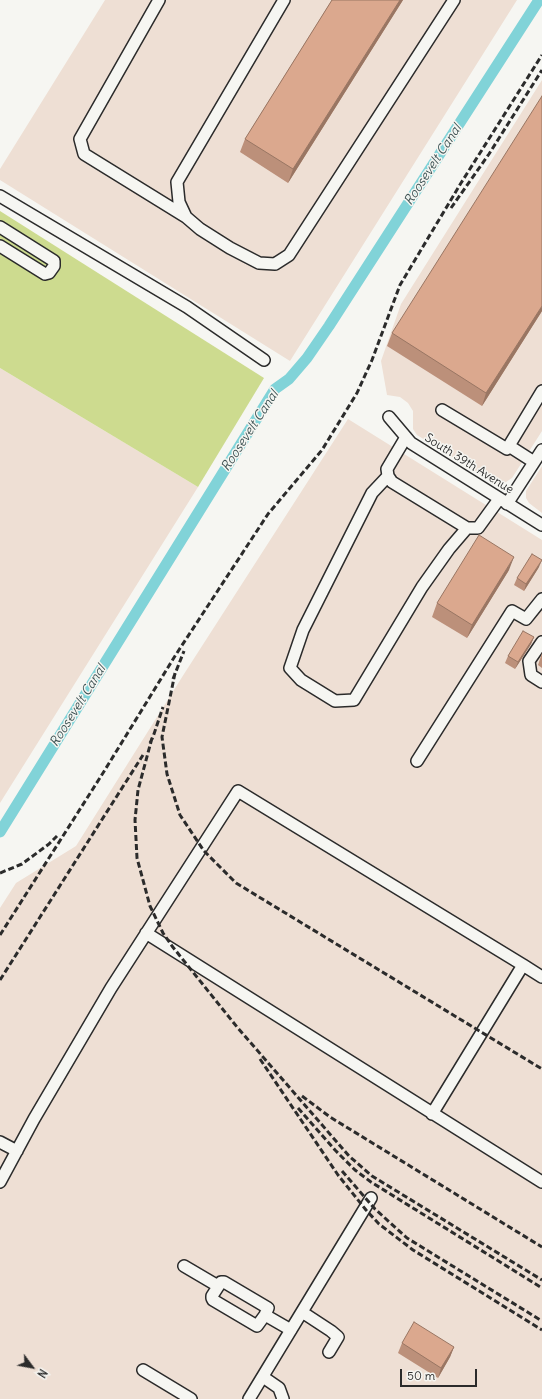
<!DOCTYPE html>
<style>
body{margin:0}
#map{position:relative;width:542px;height:1399px;overflow:hidden;background:#f6f6f2;font-family:Delius,sans-serif}
canvas{display:block}
.north{position:absolute;left:12px;top:1347px;width:40px;height:40px;-webkit-text-stroke:3px #f6f6f2;paint-order:stroke;rotate:122deg;font-size:11px;font-weight:700;line-height:16px;text-align:center;color:#2b2b2b}
.north::after{content:'';display:block;margin:auto;width:14px;height:18px;background:#2b2b2b;clip-path:polygon(50% 0,100% 100%,50% 72%,0 100%)}
.scale{position:absolute;left:400px;top:1369px;width:77px;height:18px;box-sizing:border-box;border:2px solid #2b2b2b;border-top:0;padding-left:5px;font-size:12px;line-height:14px;white-space:nowrap;color:#2b2b2b;-webkit-text-stroke:3px #f6f6f2;paint-order:stroke}
</style>
<div id="map">
<canvas width="542" height="1399"></canvas>
<div class="north">N</div>
<div class="scale">50 m</div>
</div>
<script>
const g = document.querySelector('canvas').getContext('2d');
g.lineJoin = 'round';
function fillPath(path, color) {
  g.fillStyle = color;
  g.fill(path, 'evenodd');
}
function shape(rows) {
  const path = new Path2D();
  for (const r of rows) {
    path.moveTo(r[0], r[1]);
    for (let i = 2; i < r.length; i += 2) path.lineTo(r[i], r[i + 1]);
  }
  return path;
}
function trace(path, color, width, dash) {
  g.strokeStyle = color;
  g.lineWidth = width;
  g.lineCap = dash ? 'butt' : 'round';
  g.setLineDash(dash || []);
  g.stroke(path);
}
function drawText(font, color, halo, rows, align = 'center') {
  g.font = font + ' Delius,sans-serif';
  g.lineWidth = 3;
  g.setLineDash([]);
  g.textBaseline = 'middle';
  g.strokeStyle = halo;
  g.fillStyle = color;
  for (const [text, x, y, turn = 0] of rows) {
    g.save();
    g.translate(x, y);
    g.rotate((+turn || 0) * Math.PI / 180);
    g.textAlign = isNaN(turn) ? turn : align;
    if (halo) g.strokeText(text, 0, 0);
    g.fillText(text, 0, 0);
    g.restore();
  }
}
fillPath(shape([
 [105,0,517,0,290,361,0,180,0,169],
 [542,80,542,431,512,478,506,482,500,484,493,482,417,435,413,429,413,411,408,403,400,397,387,395,381,361,401,304],
 [0,368,198,487,0,803],
 [348,419,542,540,542,1399,0,1399,0,908,16,883,76,846,184,674],
 [542,466,542,513,529,503,526,498,526,491]
]), '#eedfd4');
fillPath(shape([
 [0,211,264,378,198,487,0,368]
]), '#cddb8f');
trace(shape([
 [0,832,275,389,289,379,307,358,329,326,539,0]
]), '#81d3d8', 11);
const minor = shape([
 [159,0,80,139,84,154,186,217],
 [284,0,177,182,179,202,186,217,200,229,230,248,259,263,275,264,289,255,454,0],
 [0,196,187,307,264,360],
 [0,227,54,261,54,266,49,273,45,274,0,246],
 [442,410,507,449,542,391],
 [389,417,411,443,542,525],
 [406,437,387,469,388,476,392,482,467,528,478,528,499,499],
 [509,446,534,462],
 [388,476,372,493,303,630,290,668,301,680,335,701,354,700,422,587,449,549,467,528],
 [507,504,542,450],
 [542,642,529,661,531,675,542,682],
 [417,761,512,611,526,619,542,599],
 [146,933,542,1182],
 [523,965,542,977],
 [0,1142,17,1151],
 [0,1182,34,1119,111,988,238,791,523,965,432,1114],
 [184,1266,218,1286],
 [302,1312,331,1331,338,1337,329,1352],
 [265,1315,257,1326,213,1300,212,1298,212,1296,221,1282,224,1282,268,1308,265,1315,291,1330],
 [143,1370,191,1399],
 [263,1377,279,1388,283,1399],
 [249,1399,371,1198]
]);
trace(minor, '#2b2b2b', 14);
trace(minor, '#f6f6f2', 11);
trace(shape([
 [451,208,489,154,542,70],
 [175,673,162,737,167,774,180,815,204,851,236,883,542,1069],
 [173,679,184,651],
 [152,738,138,790,135,820,137,858,150,906,163,933,172,946,237,1027,349,1156,372,1176,542,1280],
 [150,743,153,737,163,707],
 [0,873,22,864,49,844,57,836],
 [0,935,103,773,175,656,268,514,322,450,357,393,372,360,400,285,461,183,542,55],
 [0,980,143,755],
 [260,1059,338,1175,366,1210,379,1224,413,1250,542,1330],
 [302,1096,330,1117,542,1247],
 [298,1108,335,1150,355,1170,371,1182,542,1288],
 [342,1171,375,1209,407,1238,542,1321]
]), '#2b2b2b', 3, [6, 3]);
fillPath(shape([
 [332,0,403,0,288,183,240,152,245,139],
 [542,311,482,406,387,346,392,333],
 [539,567,524,591,514,585,517,578],
 [509,570,467,638,432,617,437,603],
 [534,637,531,644,515,669,505,663,508,656],
 [542,653,542,668,538,665],
 [402,1343,454,1347,450,1357,438,1378,398,1353]
]), '#bc907a');
fillPath(shape([
 [400,0,403,0,288,183,293,169],
 [542,306,542,311,482,406,486,393],
 [514,557,509,570,467,638,472,625],
 [542,560,539,567,524,591,526,584],
 [534,637,531,644,515,669,518,662],
 [454,1347,450,1357,438,1378,441,1368]
]), '#997663');
const building = shape([
 [332,0,400,0,293,169,245,139,332,0],
 [542,96,542,306,486,393,392,333,542,96],
 [479,535,514,557,472,625,437,603,479,535],
 [532,554,542,560,526,584,517,578,532,554],
 [523,631,534,637,518,662,508,656,523,631],
 [414,1322,454,1347,441,1368,402,1343,414,1322]
]);
fillPath(building, '#dba88e');
trace(building, '#997663', 1);
drawText('12px', '#2b2b2b', '#f6f6f2', [
 ["South 39th Avenue",469,464,32]
]);
drawText('italic 13px', '#405556', '#f6f6f2', [
 ["Roosevelt Canal",433,165,-57],
 ["Roosevelt Canal",250,431,-57],
 ["Roosevelt Canal",78,706,-58]
]);
</script>
